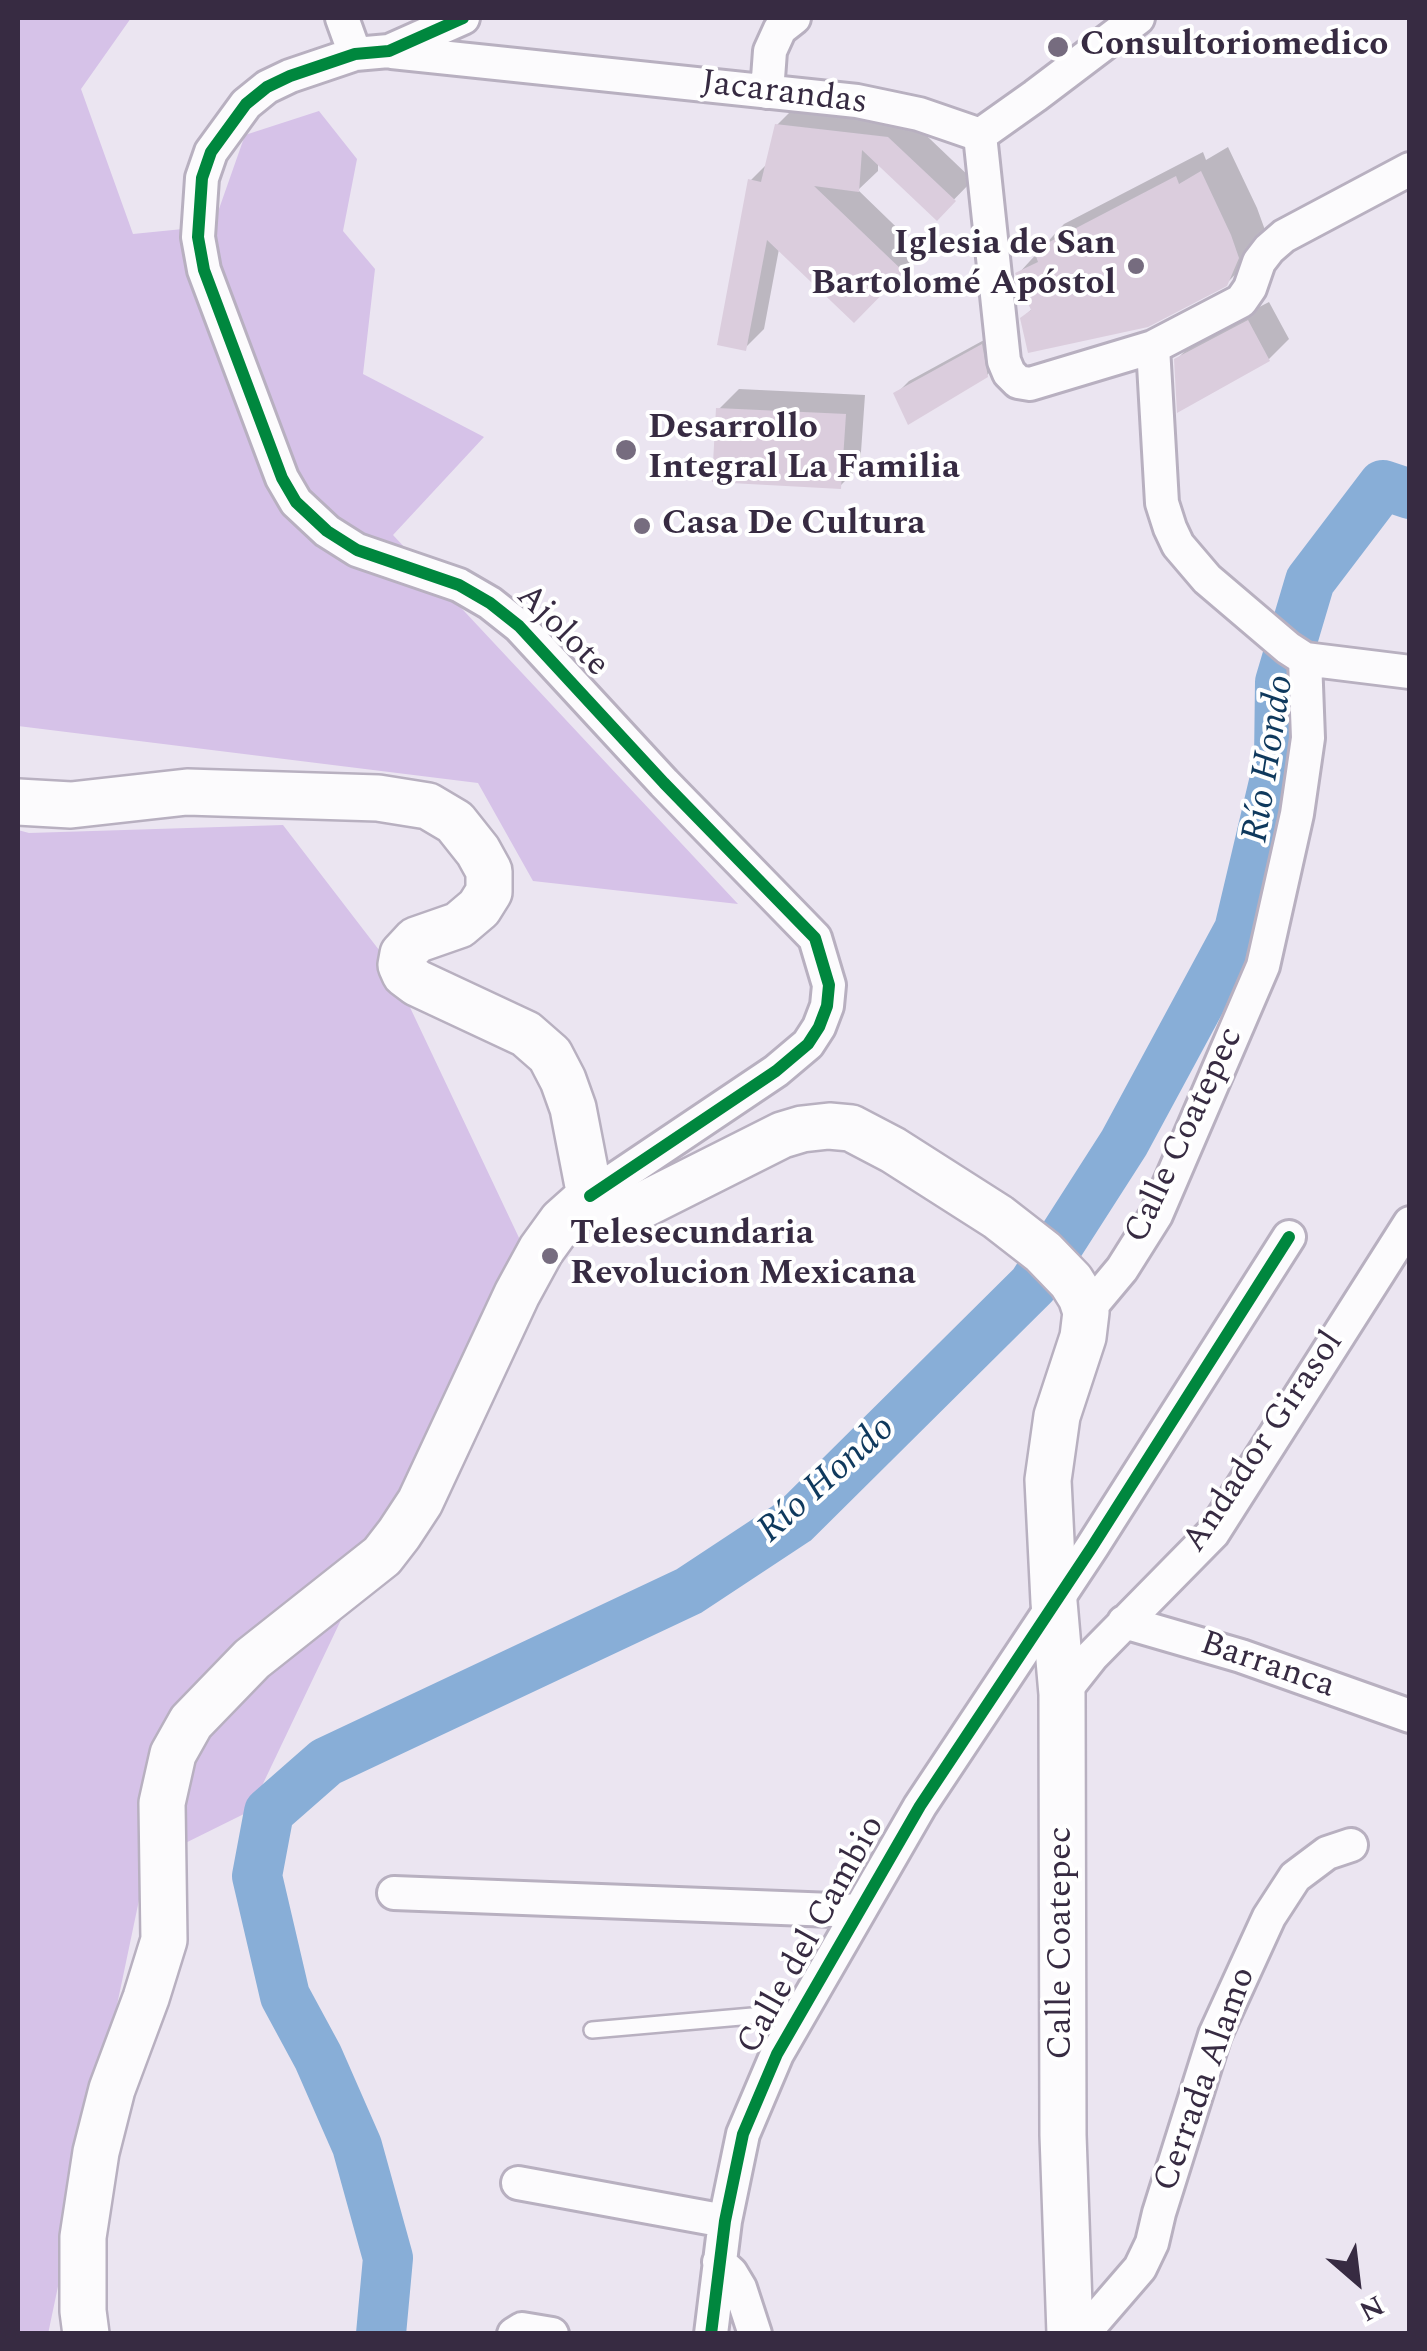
<!DOCTYPE html>
<meta charset="utf-8">
<style>
body{margin:0}
#map{position:relative;width:1427px;height:2351px;overflow:hidden;background:#ebe5f1;font-family:Spectral,serif}
canvas{display:block}
.frame{position:absolute;inset:0;border:20px solid #372b42;pointer-events:none}
.north{position:absolute;left:1307px;top:2231px;width:100px;height:100px;-webkit-text-stroke:8px #fff;paint-order:stroke;rotate:152deg;font-size:28px;font-weight:700;line-height:40px;text-align:center;color:#372b42}
.north::after{content:'';display:block;margin:auto;width:35px;height:45px;background:#372b42;clip-path:polygon(50% 0,100% 100%,50% 72%,0 100%)}
</style>
<div id="map">
<canvas width="1427" height="2351"></canvas>
<div class="frame"></div>
<div class="north">N</div>
</div>
<script>
const g = document.querySelector('canvas').getContext('2d');
g.lineJoin = 'round';
function fillPath(path, color) {
  g.fillStyle = color;
  g.fill(path, 'evenodd');
}
function shape(rows) {
  const path = new Path2D();
  for (const r of rows) {
    path.moveTo(r[0], r[1]);
    for (let i = 2; i < r.length; i += 2) path.lineTo(r[i], r[i + 1]);
  }
  return path;
}
function trace(path, color, width, dash) {
  g.strokeStyle = color;
  g.lineWidth = width;
  g.lineCap = dash ? 'butt' : 'round';
  g.setLineDash(dash || []);
  g.stroke(path);
}
function drawText(font, color, halo, rows, align = 'center') {
  g.font = font + ' Spectral,serif';
  g.lineWidth = 8;
  g.setLineDash([]);
  g.textBaseline = 'middle';
  g.strokeStyle = halo;
  g.fillStyle = color;
  for (const [text, x, y, turn = 0] of rows) {
    g.save();
    g.translate(x, y);
    g.rotate((+turn || 0) * Math.PI / 180);
    g.textAlign = isNaN(turn) ? turn : align;
    if (halo) g.strokeText(text, 0, 0);
    g.fillText(text, 0, 0);
    g.restore();
  }
}
fillPath(shape([
 [18,18,131,18,81,89,133,234,213,226,245,135,319,111,357,159,343,231,375,269,363,374,484,437,393,535,738,904,533,881,478,783,18,726],
 [283,825,389,963,521,1242,250,1811,147,1862,48,2334,18,2333,18,830,29,833]
]), '#d6c2e8');
fillPath(shape([
 [796,106,908,118,973,180,937,217,878,161,878,171,858,190,921,251,854,320,779,249,764,329,745,348,750,181,768,163,777,125],
 [1228,147,1257,208,1265,230,1253,256,1226,284,1022,318,1033,308,1018,274,1064,224,1203,152,1206,160],
 [1269,302,1289,339,1269,359,1176,360,1197,339],
 [995,334,1000,362,987,375,896,394,909,381],
 [739,389,865,395,860,466,840,486,719,409]
]), '#0003');
trace(shape([
 [381,2334,388,2258,357,2146,318,2057,285,1996,257,1876,269,1812,326,1762,689,1591,795,1521,1033,1285,1124,1143,1239,930,1279,761,1280,682,1310,581,1383,485,1410,494]
]), '#88aed7', 50);
fillPath(shape([
 [775,124,888,137,956,201,937,221,862,150,859,192,814,186,904,272,854,323,767,240,746,351,717,345,748,179,761,182],
 [1201,171,1231,235,1239,258,1227,286,1148,327,1028,353,1020,318,1031,310,1015,273,1038,262,1034,250,1176,176,1179,184],
 [1248,320,1270,361,1177,413,1174,359],
 [982,344,988,377,908,425,893,393],
 [716,408,846,414,841,489,712,482]
]), '#dbcddd');
const service = shape([
 [592,2030,798,2012]
]);
const minor = shape([
 [342,18,355,54],
 [463,18,389,51,355,54,290,76,267,87,246,104,211,152,202,178,198,237,204,270,282,478,296,502,327,531,357,550,459,585,490,603,519,626,664,783,815,938,829,985,827,1006,819,1027,808,1044,776,1071,590,1196],
 [392,52,857,101,919,114,980,135],
 [767,92,770,51,780,29,794,18],
 [980,135,1004,361,1009,373,1018,382,1030,384,1153,347,1241,301,1250,288,1259,262,1269,249,1284,236,1410,169],
 [980,135,1035,96,1138,18],
 [1305,659,1410,672],
 [1086,1312,1122,1269,1156,1215,1263,966,1297,814,1308,738,1305,659,1288,648,1207,579,1178,545,1170,528,1162,503,1153,347],
 [1124,1622,1241,1656,1410,1716],
 [1062,1694,1092,1656,1213,1533,1410,1223],
 [394,1893,859,1911],
 [518,2183,725,2221],
 [719,2262,731,2273,740,2288,755,2334],
 [514,2334,522,2329,552,2334],
 [711,2334,725,2221,743,2134,777,2054,920,1806,1092,1547,1289,1237],
 [1083,2334,1140,2268,1152,2243,1159,2213,1215,2035,1269,1917,1295,1877,1327,1853,1351,1845]
]);
const secondary = shape([
 [18,802,71,805,187,792,378,798,428,806,455,822,478,851,489,871,489,892,479,908,459,925,416,940,403,954,401,965,405,974,417,983,526,1034,550,1055,563,1080,573,1108,590,1196,599,1207,618,1214,629,1212,782,1135,802,1129,829,1126,851,1128,893,1150,998,1217,1043,1252,1071,1281,1081,1297,1086,1312,1083,1337,1057,1416,1048,1480,1054,1602,1062,1694,1063,2135,1070,2334],
 [86,2334,83,2311,83,2237,96,2152,112,2089,146,1998,164,1940,162,1803,173,1754,191,1722,252,1659,382,1556,399,1534,420,1502,517,1294,541,1250,562,1221,590,1196]
]);
trace(service, '#b8b0c0', 20);
trace(minor, '#b8b0c0', 38);
trace(secondary, '#b8b0c0', 50);
trace(service, '#fcfbfd', 15);
trace(minor, '#fcfbfd', 32);
trace(secondary, '#fcfbfd', 45);
trace(shape([
 [463,18,389,51,355,54,290,76,267,87,246,104,211,152,202,178,198,237,204,270,282,478,296,502,327,531,357,550,459,585,490,603,519,626,664,783,815,938,829,985,827,1006,819,1027,808,1044,776,1071,590,1196],
 [711,2334,725,2221,743,2134,777,2054,920,1806,1092,1547,1289,1237]
]), '#00873e', 12);
for (const [x, y, r, color] of [
 [1058,47,12,"#766c7f"],
 [1136,266,10,"#766c7f"],
 [626,450,12,"#766c7f"],
 [642,526,10,"#766c7f"],
 [550,1256,10,"#766c7f"]
]) {
  const dot = new Path2D();
  dot.arc(x, y, r, 0, 2 * Math.PI);
  g.fillStyle = color;
  g.fill(dot);
  trace(dot, '#fff', 4);
}
drawText('bold 35px', '#372b42', '#fff', [
 ["Consultoriomedico",1080,47],
 ["Iglesia de San",1116,246,"right"],
 ["Bartolomé Apóstol",1116,286,"right"],
 ["Desarrollo",648,430],
 ["Integral La Familia",648,470],
 ["Casa De Cultura",662,526],
 ["Telesecundaria",570,1236],
 ["Revolucion Mexicana",570,1276]
], 'left');
drawText('35px', '#372b42', '#fff', [
 ["Jacarandas",784,95,7],
 ["Ajolote",561,632,45],
 ["Calle Coatepec",1186,1136,-65],
 ["Andador Girasol",1265,1443,-56],
 ["Barranca",1267,1667,19],
 ["Calle del Cambio",813,1936,-61],
 ["Calle Coatepec",1063,1943,-90],
 ["Cerrada Alamo",1207,2080,-70]
]);
drawText('italic 38px', '#0f395d', '#fff', [
 ["Río Hondo",1271,759,-81],
 ["Río Hondo",828,1481,-42]
]);
</script>
